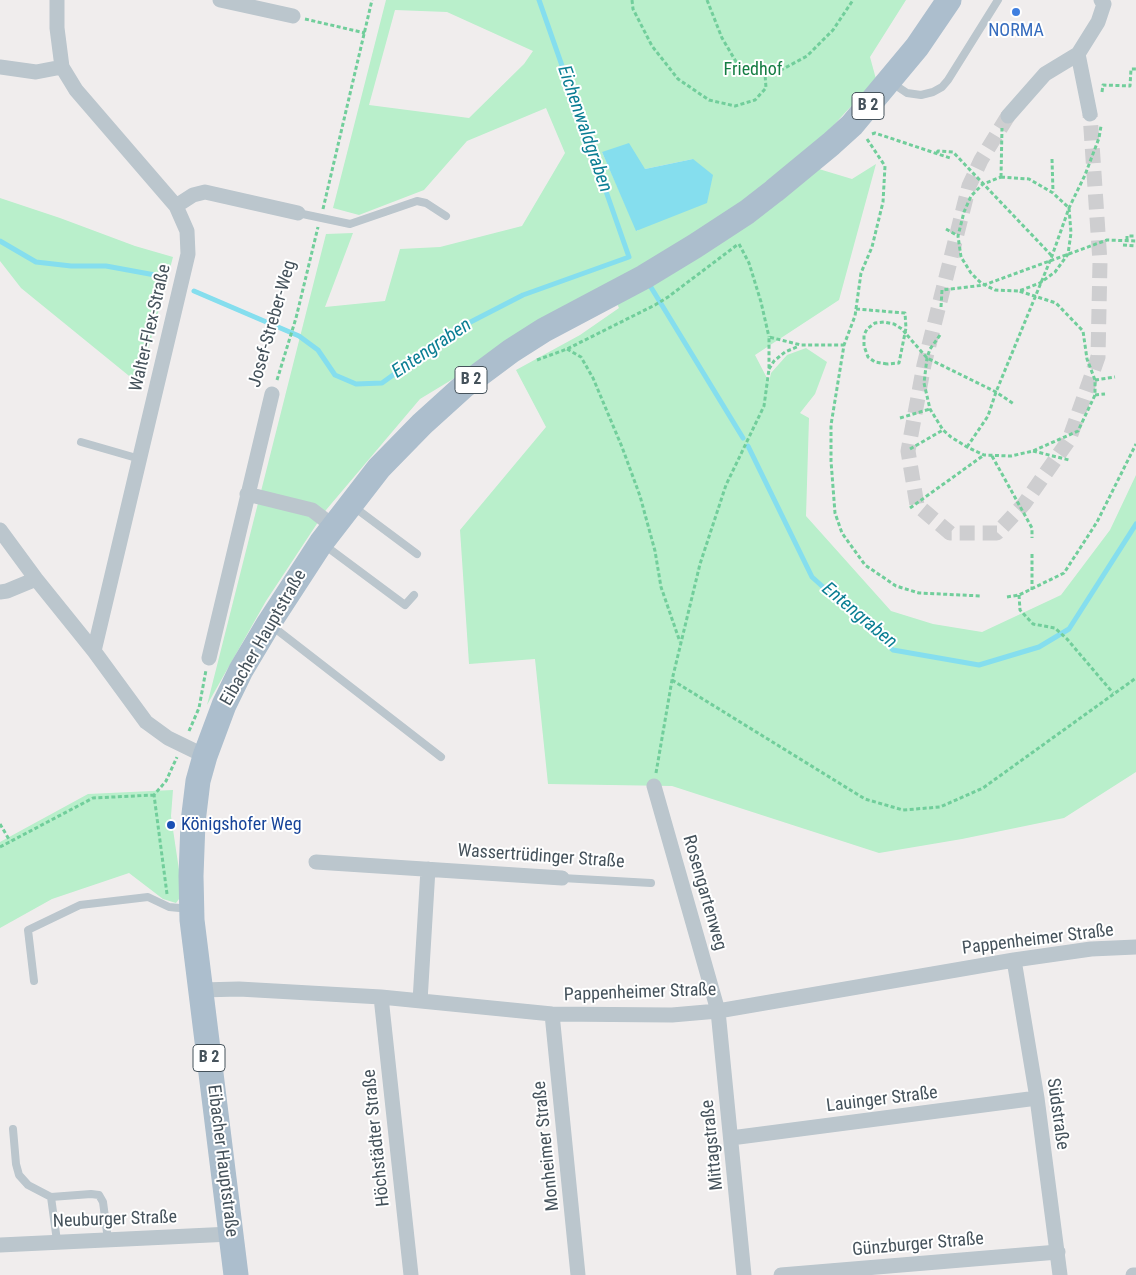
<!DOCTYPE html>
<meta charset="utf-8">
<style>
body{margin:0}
canvas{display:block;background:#f0eded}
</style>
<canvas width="1136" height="1275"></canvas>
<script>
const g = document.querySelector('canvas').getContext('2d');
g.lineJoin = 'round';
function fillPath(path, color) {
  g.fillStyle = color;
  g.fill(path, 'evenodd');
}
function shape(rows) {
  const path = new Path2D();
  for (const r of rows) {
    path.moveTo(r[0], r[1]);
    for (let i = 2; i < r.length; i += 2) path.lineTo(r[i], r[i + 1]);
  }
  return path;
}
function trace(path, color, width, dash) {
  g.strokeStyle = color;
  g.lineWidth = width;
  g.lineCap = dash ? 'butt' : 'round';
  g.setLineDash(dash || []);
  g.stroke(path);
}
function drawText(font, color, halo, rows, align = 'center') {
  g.font = font + ' "Roboto Condensed",sans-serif';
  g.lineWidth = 4;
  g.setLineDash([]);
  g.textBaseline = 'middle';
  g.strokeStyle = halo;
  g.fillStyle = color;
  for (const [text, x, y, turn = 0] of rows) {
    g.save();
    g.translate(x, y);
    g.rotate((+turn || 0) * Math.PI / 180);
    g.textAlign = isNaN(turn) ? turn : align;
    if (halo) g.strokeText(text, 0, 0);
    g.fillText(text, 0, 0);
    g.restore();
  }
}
fillPath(shape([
 [386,0,906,0,870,57,876,79,799,163,852,179,876,164,839,300,755,355,769,382,771,373,787,355,806,348,827,362,815,394,800,413,809,418,806,516,891,611,933,624,982,632,1061,595,1110,530,1136,475,1136,772,1064,818,962,839,879,853,672,786,548,784,535,659,469,664,460,530,546,427,516,370,580,335,619,308,608,285,420,399,326,510,266,601,207,705,326,234,353,233,325,307,385,301,400,249,440,247,522,226,565,153,546,108,467,141,424,190,359,215,333,208],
 [395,10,447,12,533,51,524,64,469,118,369,105],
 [602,152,645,169,693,159,637,231],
 [0,198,60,218,135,246,173,257,139,384,21,288,0,261],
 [173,790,171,816,179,870,179,899,176,903,163,899,129,873,52,899,0,928,0,842,88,794]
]), '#b9efcb');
fillPath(shape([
 [629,143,645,169,693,159,713,175,707,203,636,231,602,152]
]), '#85deee');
trace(shape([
 [0,241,36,262,71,266,106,266,155,275],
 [649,284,743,438],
 [194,291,299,336,318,350,335,375,356,384,382,383,455,330,523,295,629,257,539,0],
 [748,446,812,577,893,650,979,665,1039,647,1069,629,1136,524]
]), '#85deee', 5);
trace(shape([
 [1008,116,981,160,969,186,924,365,908,451,917,505,950,533,997,533,1024,504,1069,440,1098,357,1100,262,1090,114]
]), '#ceced0', 15, [15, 8]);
trace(shape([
 [632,0,633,9,652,46,678,79,709,100,735,106,755,100,766,88,765,74],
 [707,0,722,38,738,65,755,74,765,74,783,69,807,56,833,30,853,0],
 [305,19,365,33],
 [1102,92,1103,85,1130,86,1131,69,1136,69],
 [872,134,875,133,950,158],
 [867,139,885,166,883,202,872,247,861,273,855,316,844,345,831,425,831,461,835,513,842,533,865,565,896,586,919,593,981,596],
 [937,153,938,151,953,152,1052,256],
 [1052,159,1053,192],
 [1001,177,1029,179,1053,193,1069,208,1071,233,1068,254,1055,272,1040,283,1019,291,995,290,981,283,971,273,961,257,958,236,964,212,971,196,983,184,1001,177],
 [1001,177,1002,128],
 [323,209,372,0],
 [946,229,958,236],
 [1127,240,1127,236,1136,236],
 [739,244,749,263,761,302,769,337],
 [1123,245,1136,246],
 [941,307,942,290,984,285,1107,240,1136,241],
 [856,309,905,313,906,328,899,363,887,364],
 [907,335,927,358,996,392,1014,404],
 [940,335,930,349,927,358,924,383,930,409,943,430,951,437,967,447,984,455,1011,456,1033,451,1078,431,1095,395,1095,380,1087,359,1083,331,1056,303,1019,291],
 [567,349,581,357,593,378,622,447,640,496,655,551,661,587,680,642],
 [537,360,567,349,655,305,668,297,737,245],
 [769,369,774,361,785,352,799,346],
 [277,380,296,318,318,227],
 [1095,380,1115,377],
 [1095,395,1105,394],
 [900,418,930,409],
 [967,447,988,416,996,392,1052,256,1069,208,1085,175,1099,138,1101,126],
 [910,449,943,430],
 [1033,451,1069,460],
 [992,456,1032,528,1032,538],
 [910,508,984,455],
 [1032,554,1032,590],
 [1019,595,1020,610,1033,624,1055,628,1067,639,1113,693],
 [1007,597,1019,595,1064,573,1097,522,1136,444],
 [672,680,865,799,903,810,940,807,983,788,1136,678],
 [189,731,199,708,206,670],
 [656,773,672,680,700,564,726,485,764,406,769,369,769,337,801,345,844,345],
 [0,824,10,841],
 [0,847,93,798,154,795],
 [167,894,154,795,166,781,177,757]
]), '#71ce9b', 3, [4, 2.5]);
trace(shape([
 [892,83,907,93,921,95,933,92,942,87,948,80,998,0],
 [298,213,350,224,417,201,426,203,446,216],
 [81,442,140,459],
 [354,507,417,554],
 [323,544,405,605,414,595],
 [272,626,441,757],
 [562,878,651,883],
 [34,981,28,930,80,905,148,897,169,907,190,909],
 [13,1129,16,1164,19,1175,28,1185,51,1197,57,1241],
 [51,1197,91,1194,99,1195,103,1202,108,1240]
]), '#bbc6cd', 8);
trace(shape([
 [57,0,57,28,62,67,76,90,176,206,187,231,188,254,94,651],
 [220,0,293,16],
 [1078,54,1090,114],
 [0,67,36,72,62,67],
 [1008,116,1045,74,1078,54,1098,22,1104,4,1101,0],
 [176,206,193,195,205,192,298,213],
 [247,494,312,510,333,526],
 [0,530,36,579,94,651,146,722,168,738,205,756],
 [0,592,7,591,36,579],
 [209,658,272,394],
 [654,786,718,1011,744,1275],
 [316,862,562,878],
 [1014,960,1037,1098,1060,1275],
 [201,990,239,989,381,997,552,1014,672,1015,718,1011,1014,960,1091,949,1136,947],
 [381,997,411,1275],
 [420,1001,428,869],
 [552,1014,578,1275],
 [731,1138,1037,1098],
 [0,1245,231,1234],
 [781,1275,1058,1252],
 [1133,1275,1136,1275]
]), '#bbc6cd', 15);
trace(shape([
 [236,1275,192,920,191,876,193,822,198,781,205,756,224,705,241,670,269,623,321,543,379,468,422,424,464,386,511,351,544,330,644,277,695,246,747,212,774,191,831,144,852,125,917,47,949,0]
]), '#acbecd', 25);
trace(shape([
 [887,364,875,362,868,357,864,346,864,335,867,329,875,323,884,322,894,324,902,329,907,335]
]), '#71ce9b', 3, [4, 2.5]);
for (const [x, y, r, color] of [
 [1016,12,5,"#3f7fe0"],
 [171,825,5,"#1a4fb4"]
]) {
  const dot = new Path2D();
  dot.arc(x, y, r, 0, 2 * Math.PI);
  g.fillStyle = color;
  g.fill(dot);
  trace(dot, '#fff', 2);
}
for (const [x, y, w] of [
 [868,106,32],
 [471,380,32],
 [209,1058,32]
]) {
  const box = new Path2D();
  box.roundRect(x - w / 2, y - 13.5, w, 27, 4);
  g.fillStyle = '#fff';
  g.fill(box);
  trace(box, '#45525b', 1);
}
drawText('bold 16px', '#45525b', null, [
 ["B 2",868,106],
 ["B 2",471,380],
 ["B 2",209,1058]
]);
drawText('18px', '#366cbe', '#fff', [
 ["NORMA",1016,31]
]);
drawText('18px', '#147d43', '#fff', [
 ["Friedhof",753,70]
]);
drawText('18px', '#45525b', '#fff', [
 ["Josef-Streber-Weg",273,324,-74],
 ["Walter-Flex-Straße",151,328,-77],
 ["Eibacher Hauptstraße",264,638,-60],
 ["Wassertrüdinger Straße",541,857,4],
 ["Rosengartenweg",704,893,74],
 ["Pappenheimer Straße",1038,940,-7],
 ["Pappenheimer Straße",640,993,-2],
 ["Lauinger Straße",882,1100,-7],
 ["Südstraße",1057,1114,82],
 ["Höchstädter Straße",377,1138,-96],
 ["Mittagstraße",713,1145,-96],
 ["Monheimer Straße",547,1146,-96],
 ["Eibacher Hauptstraße",222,1161,83],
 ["Neuburger Straße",115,1220,-2],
 ["Günzburger Straße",918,1245,-5]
]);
drawText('18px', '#164399', '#fff', [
 ["Königshofer Weg",181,825]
], 'left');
drawText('italic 19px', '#0a7e93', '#fff', [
 ["Eichenwaldgraben",584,129,71],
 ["Entengraben",432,349,-34],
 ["Entengraben",859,616,40]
]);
</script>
